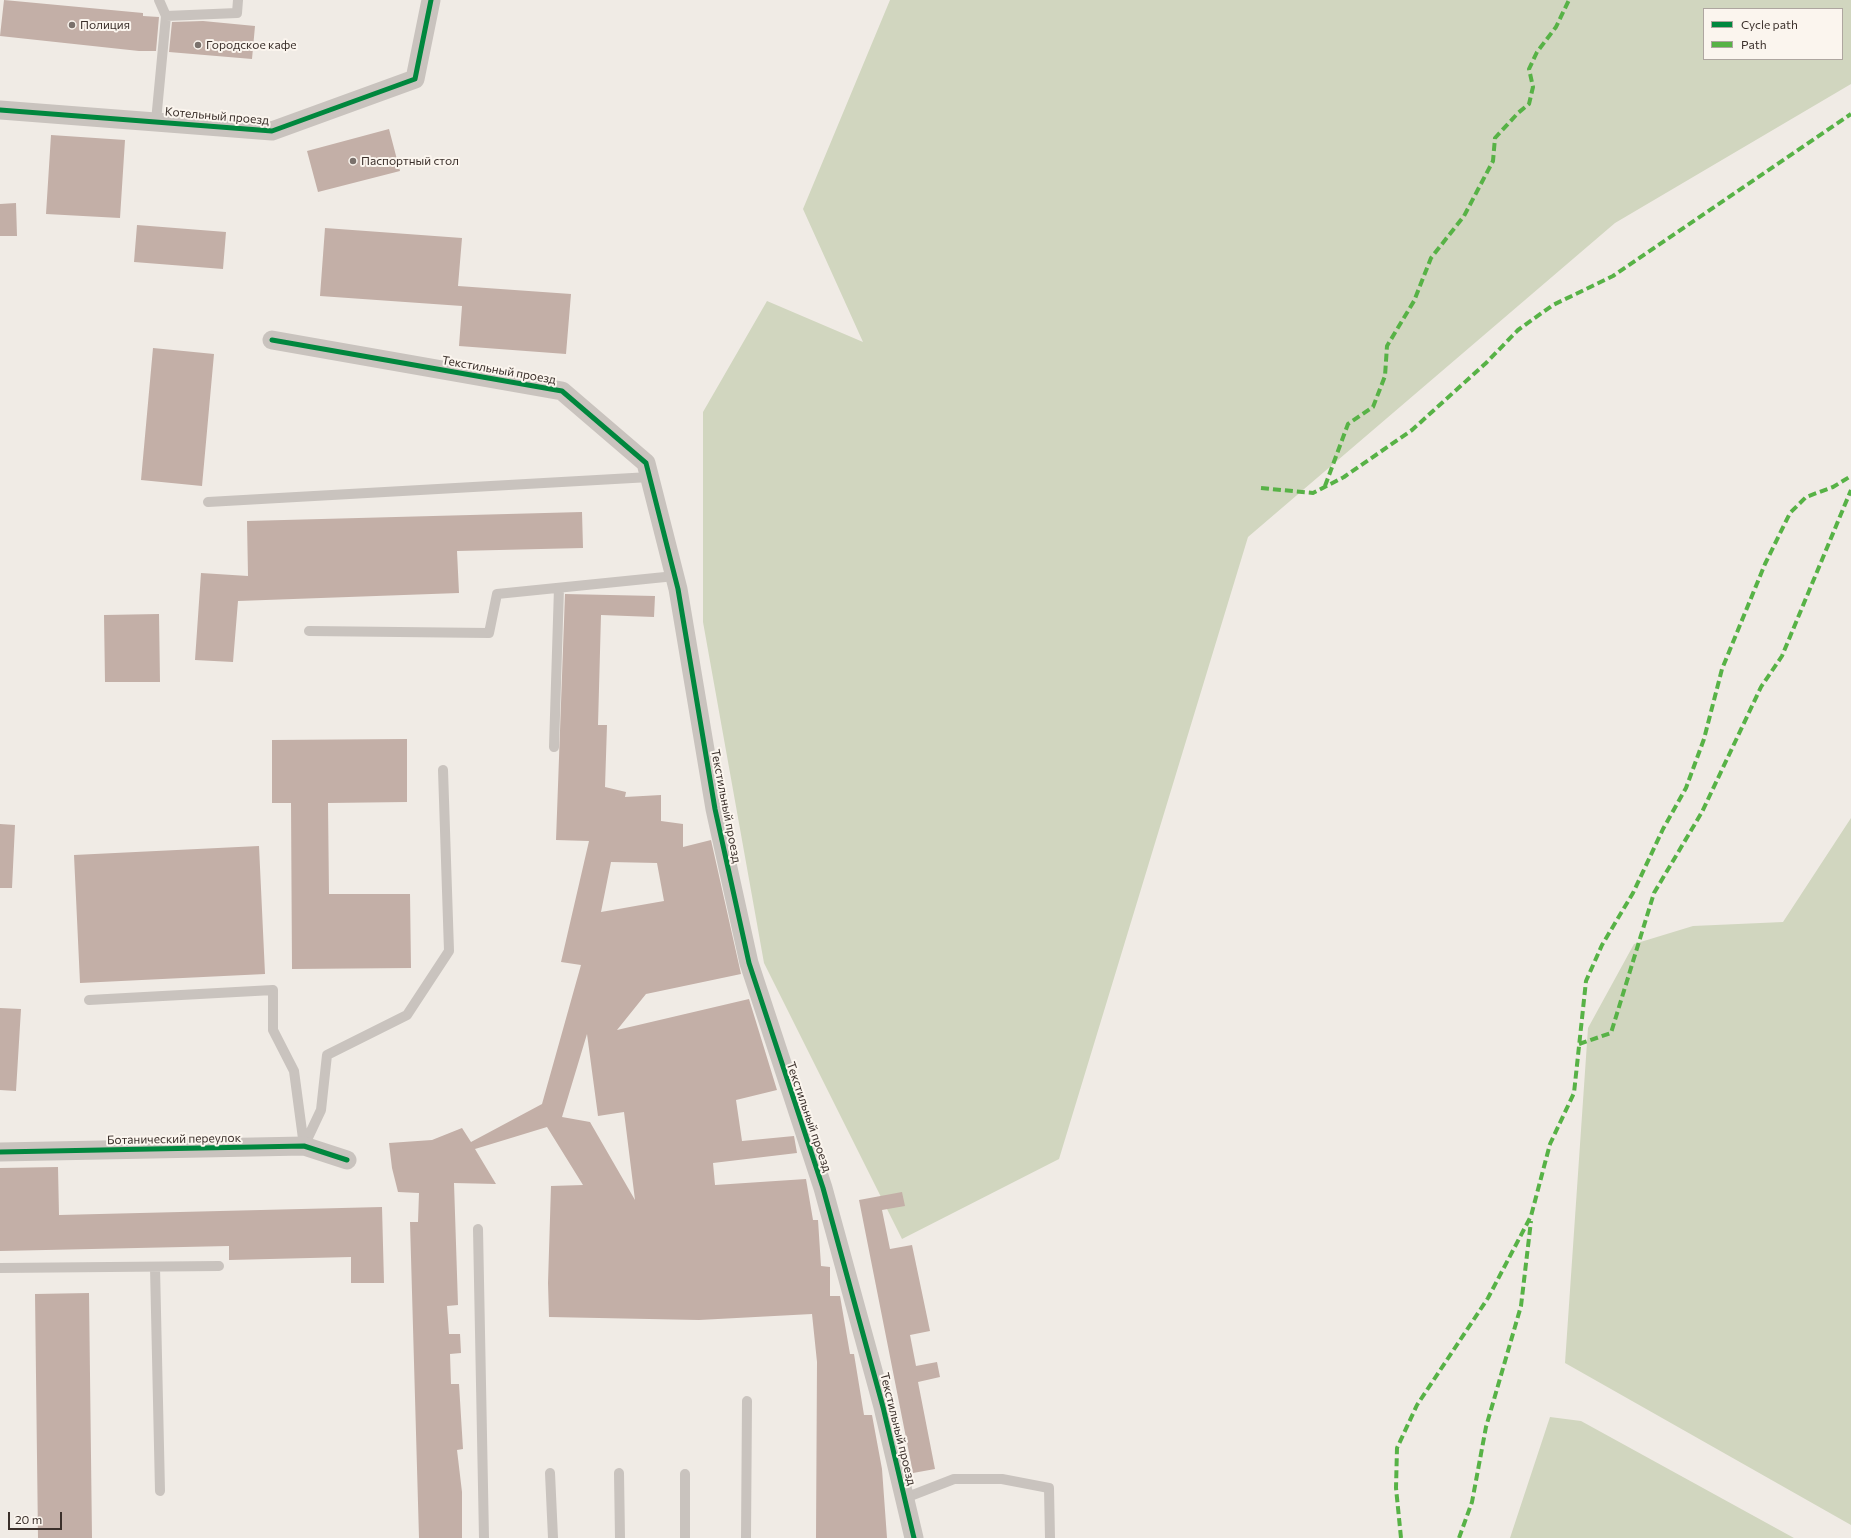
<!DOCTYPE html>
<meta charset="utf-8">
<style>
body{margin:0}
#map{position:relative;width:1851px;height:1538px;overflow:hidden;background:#f0ebe5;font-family:Commissioner,sans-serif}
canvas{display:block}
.legend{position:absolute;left:1703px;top:8px;width:140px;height:52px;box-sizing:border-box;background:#fbf5ee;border:1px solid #aea6a0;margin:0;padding:5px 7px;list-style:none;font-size:12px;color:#3b302b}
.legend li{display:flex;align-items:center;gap:8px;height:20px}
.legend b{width:20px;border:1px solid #aea6a0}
.scale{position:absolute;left:8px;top:1512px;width:54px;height:18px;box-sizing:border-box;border:2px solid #3b302b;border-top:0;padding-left:5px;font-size:12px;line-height:14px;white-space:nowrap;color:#3b302b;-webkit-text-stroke:3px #fbf5ee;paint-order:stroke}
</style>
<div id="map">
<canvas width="1851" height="1538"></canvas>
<ul class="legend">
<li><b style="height:5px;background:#00873e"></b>Cycle path</li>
<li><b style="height:5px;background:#57b246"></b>Path</li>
</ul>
<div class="scale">20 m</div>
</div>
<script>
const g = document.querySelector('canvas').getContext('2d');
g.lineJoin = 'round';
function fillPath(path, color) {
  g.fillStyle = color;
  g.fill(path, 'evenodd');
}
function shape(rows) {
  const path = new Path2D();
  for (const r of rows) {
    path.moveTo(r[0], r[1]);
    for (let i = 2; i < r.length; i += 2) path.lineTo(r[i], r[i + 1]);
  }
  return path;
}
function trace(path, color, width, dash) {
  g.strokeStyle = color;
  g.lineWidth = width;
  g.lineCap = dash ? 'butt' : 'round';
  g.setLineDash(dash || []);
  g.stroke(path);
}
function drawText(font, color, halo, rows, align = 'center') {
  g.font = font + ' Commissioner,sans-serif';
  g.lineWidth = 4;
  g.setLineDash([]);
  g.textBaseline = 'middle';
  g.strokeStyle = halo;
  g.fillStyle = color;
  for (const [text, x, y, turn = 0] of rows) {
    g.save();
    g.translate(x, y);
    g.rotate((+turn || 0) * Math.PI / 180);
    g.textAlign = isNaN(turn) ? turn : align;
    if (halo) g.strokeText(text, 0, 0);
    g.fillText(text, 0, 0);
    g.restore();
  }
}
fillPath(shape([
 [890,0,1851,0,1851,84,1615,223,1248,537,1059,1159,902,1239,764,963,703,622,703,412,767,301,863,342,803,209],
 [1704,9,1842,9,1842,59,1704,59],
 [1851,818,1851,1525,1565,1363,1588,1028,1634,944,1693,926,1783,922],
 [1550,1417,1581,1421,1794,1538,1510,1538]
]), '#d1d6bf');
fillPath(shape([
 [4,0,143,13,143,16,159,17,156,51,139,51,0,36],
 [203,21,255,26,252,59,169,52,172,22],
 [389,129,400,171,318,192,307,151],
 [51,135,125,140,120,218,46,214],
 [16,203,17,236,0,236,0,204],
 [137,225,226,232,223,269,134,262],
 [325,228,462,238,458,286,571,294,566,354,459,346,462,306,320,296],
 [153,348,214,354,202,486,141,480],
 [582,512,583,548,457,551,459,593,238,601,233,662,195,660,201,573,248,576,247,521],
 [565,594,655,596,654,617,601,615,598,725,607,725,605,787,626,792,625,797,661,795,661,821,683,824,683,847,711,840,741,974,646,994,617,1030,749,999,777,1090,736,1100,742,1141,794,1136,797,1153,713,1163,715,1185,806,1179,813,1220,818,1220,821,1266,830,1267,830,1296,840,1296,850,1354,854,1354,864,1415,872,1415,882,1469,887,1538,816,1538,817,1362,812,1314,699,1320,549,1317,548,1283,551,1186,583,1185,547,1127,475,1149,496,1184,454,1183,458,1305,447,1306,449,1334,460,1334,461,1353,450,1354,451,1384,459,1384,463,1449,457,1450,462,1492,462,1538,419,1538,410,1222,418,1222,419,1193,398,1192,392,1168,389,1143,432,1140,462,1128,471,1142,542,1104,581,965,561,962,589,841,556,840],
 [611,862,657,863,664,901,601,912],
 [587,1034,598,1116,624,1112,635,1200,590,1122,562,1117],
 [159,614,160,682,105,682,104,615],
 [407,739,407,802,328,803,329,894,410,894,411,968,292,969,291,803,272,803,272,740],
 [0,824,15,825,12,888,0,888],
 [259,846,265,974,80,983,74,855],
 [0,1008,21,1009,16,1091,0,1090],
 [58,1167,59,1215,382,1207,384,1283,351,1283,351,1257,229,1260,229,1246,0,1251,0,1168],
 [902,1192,905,1206,882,1210,890,1249,912,1245,930,1331,910,1335,916,1366,937,1362,940,1377,918,1382,935,1469,913,1473,859,1200],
 [89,1293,92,1538,38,1538,35,1294]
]), '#c3afa7');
trace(shape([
 [166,16,237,13,238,0],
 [156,121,166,16,159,0],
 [208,502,650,477],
 [309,631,489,633,497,594,675,576],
 [554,747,559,588],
 [89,1000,273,990,273,1030,294,1071,304,1146],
 [304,1146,321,1110,327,1055,407,1015,449,951,443,770],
 [478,1229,484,1538],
 [155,1267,160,1491],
 [0,1268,219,1266],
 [550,1473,553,1538],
 [619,1473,620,1538],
 [685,1474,685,1538],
 [905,1498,954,1479,1002,1479,1049,1488,1050,1538],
 [746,1538,747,1401]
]), '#c9c3be', 10);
trace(shape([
 [0,110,272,131,415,79,431,0],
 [272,340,562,391,646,463,678,589,715,809,749,963,823,1188,883,1407,914,1538],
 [0,1152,304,1146,347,1160]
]), '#c9c3be', 19);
trace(shape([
 [1325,486,1348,424,1373,407,1385,376,1387,346,1414,301,1431,258,1464,216,1493,161,1495,138,1518,113,1529,104,1533,87,1529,69,1537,52,1556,27,1569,0],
 [1261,488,1313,493,1344,477,1412,430,1486,363,1518,330,1553,305,1613,276,1851,114],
 [1579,1044,1611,1033,1654,893,1702,812,1761,687,1782,656,1851,490],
 [1401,1538,1396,1488,1397,1448,1417,1405,1488,1298,1531,1216,1550,1144,1574,1093,1586,981,1602,945,1633,893,1663,829,1686,788,1704,739,1722,669,1765,564,1790,513,1806,497,1833,487,1851,476],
 [1459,1538,1472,1502,1486,1427,1521,1306,1531,1221]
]), '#57b246', 4, [8, 4]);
trace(shape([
 [0,110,272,131,415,79,431,0],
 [272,340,562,391,646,463,678,589,715,809,749,963,823,1188,883,1407,914,1538],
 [0,1152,304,1146,347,1160]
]), '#00873e', 5);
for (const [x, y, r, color] of [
 [72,25,4,"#7a716c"],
 [198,45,4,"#7a716c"],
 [353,161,4,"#7a716c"]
]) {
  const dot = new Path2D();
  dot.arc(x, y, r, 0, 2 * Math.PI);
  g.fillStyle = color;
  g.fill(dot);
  trace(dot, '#fbf5ee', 1.5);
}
drawText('12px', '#3b302b', '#fbf5ee', [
 ["Полиция",80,25],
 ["Городское кафе",206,45],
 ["Паспортный стол",361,161]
], 'left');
drawText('12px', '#3b302b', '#fbf5ee', [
 ["Котельный проезд",217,116,5],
 ["Текстильный проезд",499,370,10],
 ["Текстильный проезд",726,806,79],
 ["Текстильный проезд",809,1117,71],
 ["Ботанический переулок",174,1139,-1],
 ["Текстильный проезд",898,1429,76]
]);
</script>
